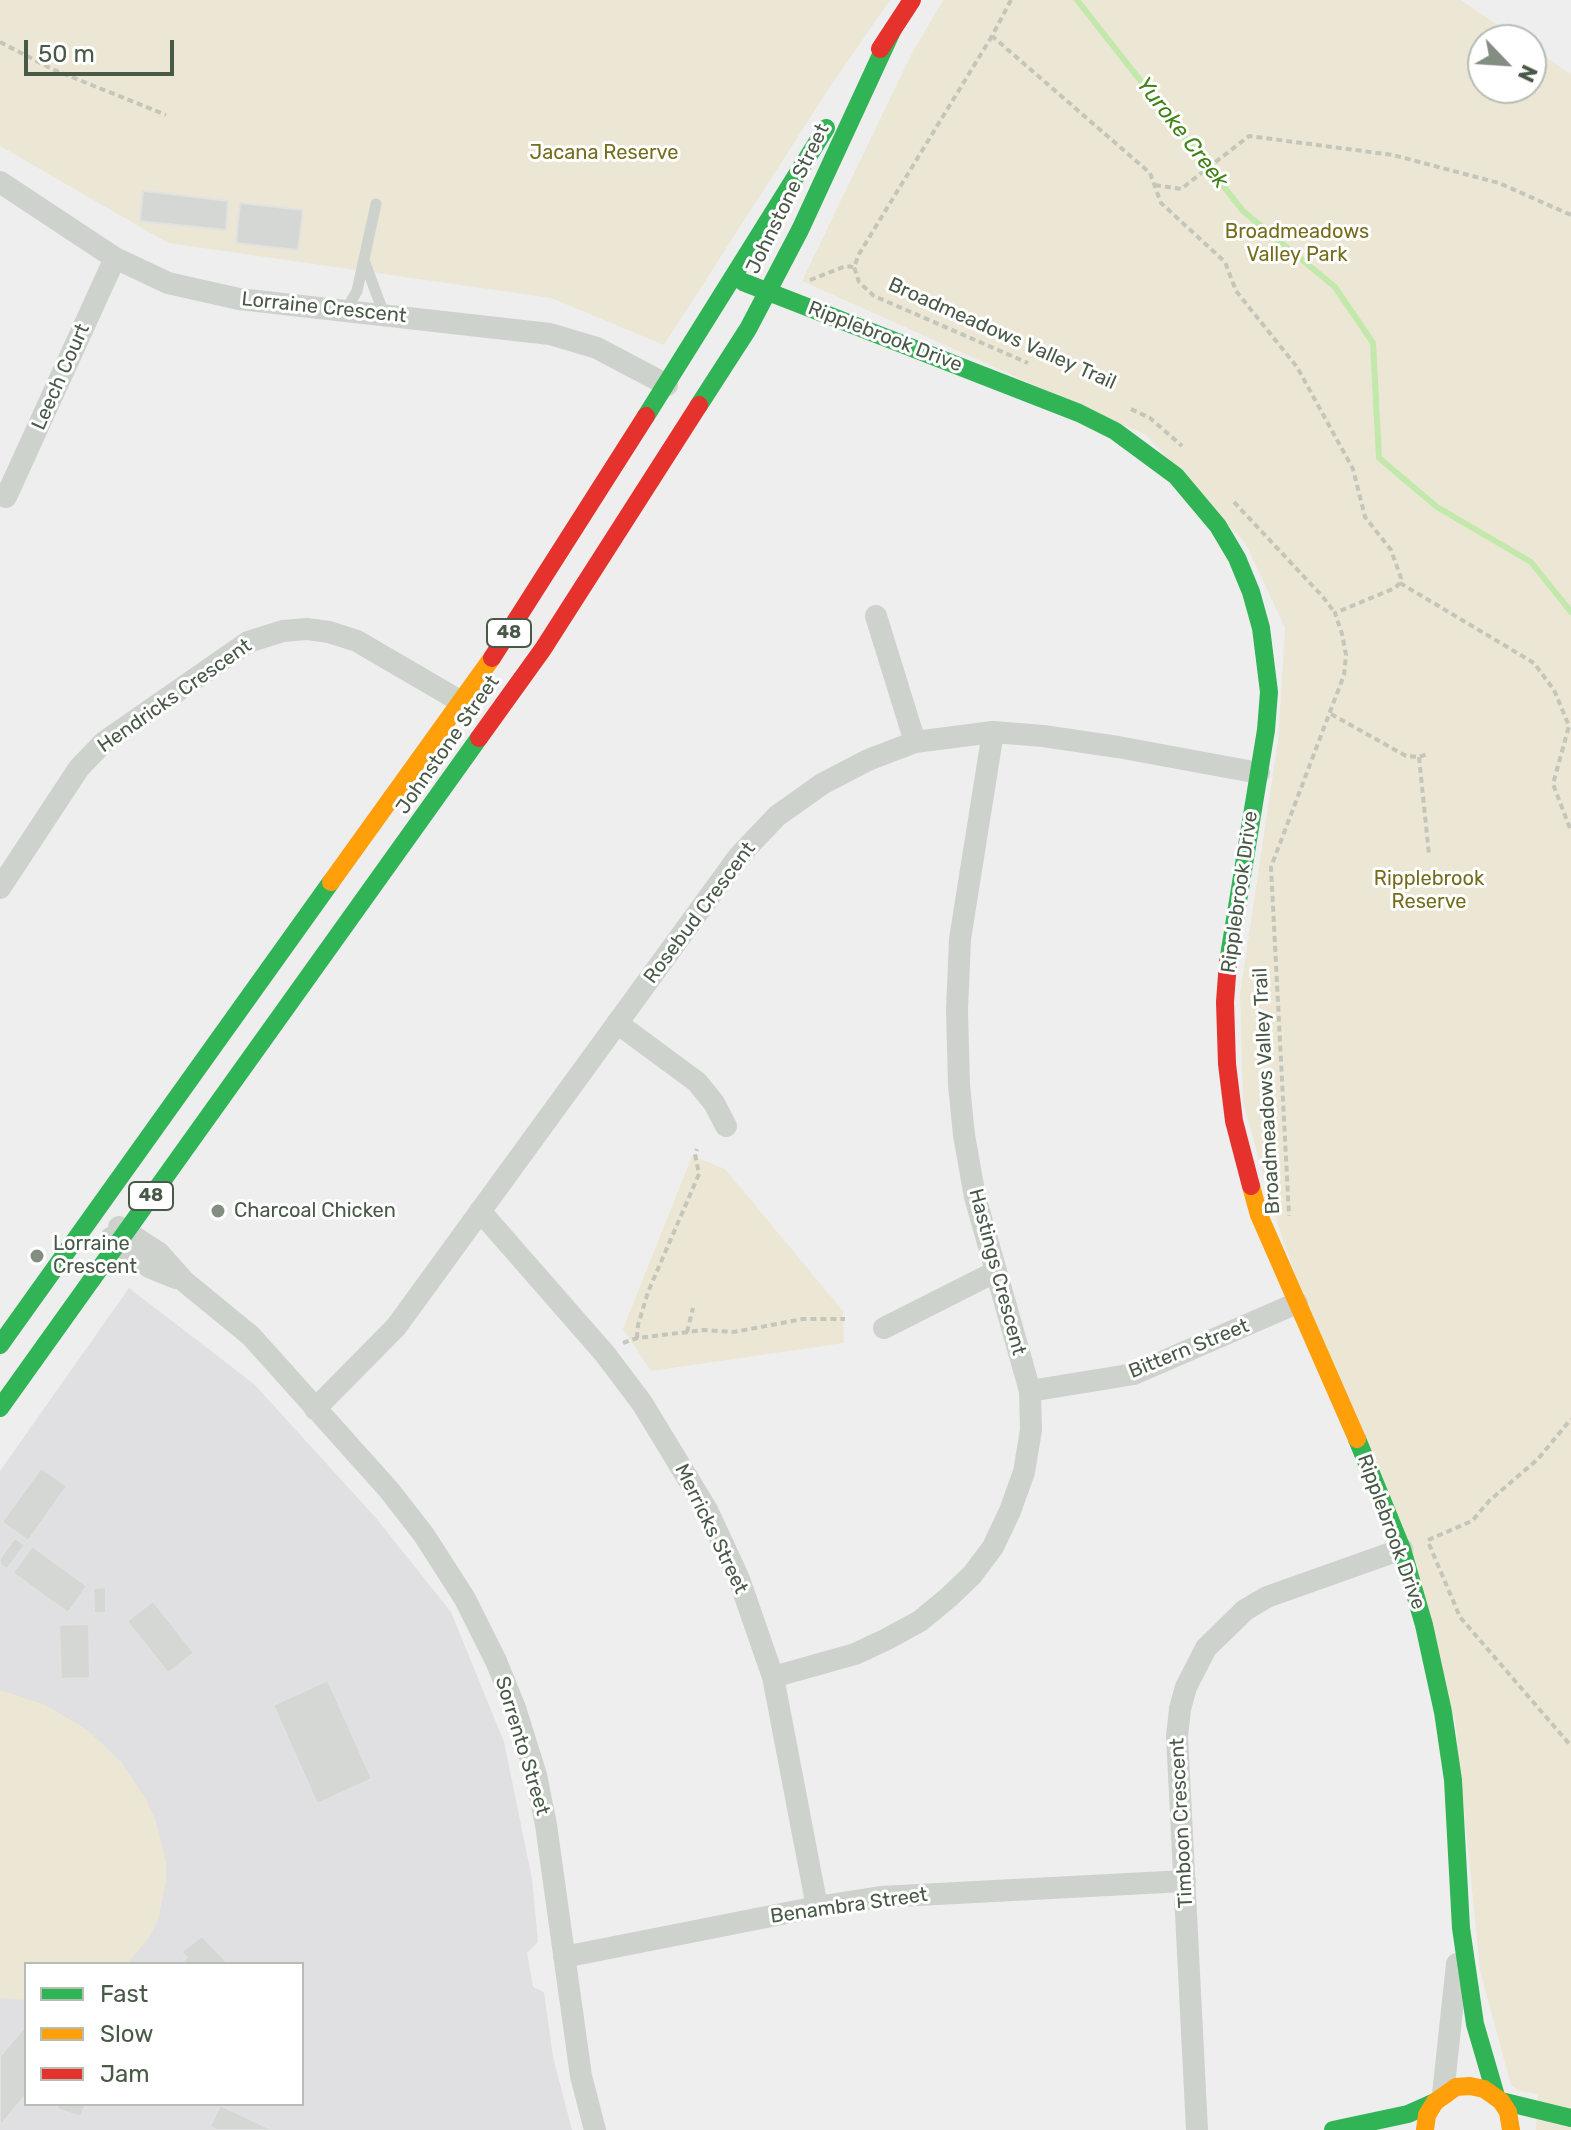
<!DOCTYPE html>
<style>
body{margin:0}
#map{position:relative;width:1571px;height:2130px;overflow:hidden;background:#eeeeef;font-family:Rubik,sans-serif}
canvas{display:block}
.legend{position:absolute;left:24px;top:1962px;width:280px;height:144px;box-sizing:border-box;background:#fff;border:2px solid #b6bdb5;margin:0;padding:10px 14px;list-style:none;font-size:24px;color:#495947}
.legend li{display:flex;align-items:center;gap:16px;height:40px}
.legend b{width:40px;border:2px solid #b6bdb5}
.north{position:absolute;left:1467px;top:24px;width:80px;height:80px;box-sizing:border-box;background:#fff;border:2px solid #b6bdb5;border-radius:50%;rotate:115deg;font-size:22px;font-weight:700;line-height:32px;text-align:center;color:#495947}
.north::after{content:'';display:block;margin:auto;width:28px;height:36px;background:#838d82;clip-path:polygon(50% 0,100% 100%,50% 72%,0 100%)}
.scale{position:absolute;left:24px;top:40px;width:150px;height:36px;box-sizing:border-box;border:4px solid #495947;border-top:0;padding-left:10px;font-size:24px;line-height:28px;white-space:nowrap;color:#495947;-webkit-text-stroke:6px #fff;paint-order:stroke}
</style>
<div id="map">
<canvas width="1571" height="2130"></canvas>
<ul class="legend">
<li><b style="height:10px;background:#30b455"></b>Fast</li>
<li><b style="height:10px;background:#ff9f0a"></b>Slow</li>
<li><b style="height:10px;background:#e5322d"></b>Jam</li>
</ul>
<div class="north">N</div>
<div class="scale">50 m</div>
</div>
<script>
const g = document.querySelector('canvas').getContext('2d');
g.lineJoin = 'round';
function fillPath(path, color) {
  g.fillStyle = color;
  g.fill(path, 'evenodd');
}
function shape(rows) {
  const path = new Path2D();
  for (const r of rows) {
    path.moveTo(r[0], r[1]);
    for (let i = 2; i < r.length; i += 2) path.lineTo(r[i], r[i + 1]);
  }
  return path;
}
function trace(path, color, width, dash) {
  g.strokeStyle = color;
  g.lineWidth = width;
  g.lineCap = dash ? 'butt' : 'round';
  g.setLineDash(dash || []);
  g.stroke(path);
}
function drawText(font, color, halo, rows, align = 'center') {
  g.font = font + ' Rubik,sans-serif';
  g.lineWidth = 6;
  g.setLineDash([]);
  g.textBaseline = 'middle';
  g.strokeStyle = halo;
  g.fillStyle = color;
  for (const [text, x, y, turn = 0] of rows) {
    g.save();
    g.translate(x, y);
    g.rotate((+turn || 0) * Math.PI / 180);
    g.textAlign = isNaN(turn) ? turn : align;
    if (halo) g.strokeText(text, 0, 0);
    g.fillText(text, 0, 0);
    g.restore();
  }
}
fillPath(shape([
 [129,1288,254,1384,376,1518,451,1612,504,1742,532,1879,538,1942,527,1953,533,1987,544,1992,553,2057,572,2130,0,2130,0,1471],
 [26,1964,302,1964,302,2104,26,2104]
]), '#e0dfe1');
fillPath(shape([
 [0,0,890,0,828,90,664,345,551,298,168,243,0,146],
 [943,0,1461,0,1520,40,1483,40,1483,88,1531,88,1531,47,1571,74,1571,2130,1536,2130,1538,2094,1519,2091,1511,2085,1480,1971,1455,1719,1277,1223,1243,1102,1240,994,1278,740,1285,628,1246,544,1146,435,802,281,910,57],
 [692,1156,725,1169,843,1311,844,1343,651,1371,623,1329],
 [0,1690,46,1705,87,1730,105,1746,122,1763,147,1801,156,1821,166,1862,166,1882,158,1920,149,1938,127,1964,26,1964,26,2000,0,1998]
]), '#ece7d4');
trace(shape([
 [1077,0,1243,211,1335,287,1373,343,1379,458,1437,507,1531,562,1571,612]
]), '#c3e8ab', 6);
const building = shape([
 [143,191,228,201,226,230,140,221,143,191],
 [240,203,303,210,298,250,236,243,240,203],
 [41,1468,67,1486,28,1541,2,1522,41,1468],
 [15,1538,25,1545,7,1569,0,1564,0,1558,15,1538],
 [32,1546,87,1586,68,1613,13,1573,32,1546],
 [106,1587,106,1613,94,1613,93,1588,106,1587],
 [153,1601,194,1653,168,1673,127,1621,153,1601],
 [89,1624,90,1678,61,1679,59,1625,89,1624],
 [328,1680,372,1779,317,1804,273,1705,328,1680],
 [202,1936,229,1964,180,1964,187,1957,181,1952,202,1936],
 [26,2025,26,2095,0,2126,0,2056,26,2025],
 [59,2104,86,2104,81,2117,57,2109,59,2104],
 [220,2105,273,2130,216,2130,210,2126,220,2105]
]);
fillPath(building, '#d5d7d5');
trace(building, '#e0e1e1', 2);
trace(shape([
 [1011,0,992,36,1150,173,1161,203,1225,262,1236,291,1297,367,1353,469,1365,517,1391,550,1401,578,1400,583,1395,588,1335,613,1342,634,1346,655,1344,675,1271,867,1289,1216],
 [992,36,859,254,854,267,859,282,874,296,1028,363],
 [0,42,52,69,166,115],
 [1155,185,1181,189,1249,136,1393,155,1499,183,1571,215],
 [810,280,846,266,854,267],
 [1131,409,1150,418,1182,446],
 [1234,502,1323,597,1335,613],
 [1400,583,1534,663,1554,690,1569,726,1553,784,1571,831],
 [1331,714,1406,756,1419,757,1427,754],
 [1419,757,1429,855],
 [687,1332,693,1308],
 [637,1338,638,1325,648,1292,699,1174,695,1154,697,1149],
 [623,1343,637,1338,704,1330,734,1332,803,1319,845,1319],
 [1428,1540,1472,1521,1489,1501,1538,1459,1571,1419],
 [1429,1544,1460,1617,1571,1746]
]), '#c4c6ba', 4, [6, 4]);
trace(shape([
 [365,263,384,314],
 [346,310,357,291,376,204]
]), '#ced2cd', 11);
trace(shape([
 [0,182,115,258,168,283,239,299,550,334,597,348,667,385],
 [6,497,115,258],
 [876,616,915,742],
 [0,888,79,768,104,742,248,642,283,631,307,629,329,632,357,641,470,707],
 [617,1023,697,1082,714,1103,726,1126],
 [480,1211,605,1354,642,1403,707,1510,739,1579,773,1677,817,1907],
 [119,1227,159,1253,185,1282,251,1336,389,1490,424,1535,465,1599,496,1661,515,1708,536,1775,546,1825,581,2076,595,2130],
 [111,1238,149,1267,176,1278],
 [884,1328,995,1272],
 [1030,1391,1134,1374,1297,1303],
 [315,1409,396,1327,739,856,777,816,822,784,868,760,915,742,993,732,1043,736,1118,747,1259,773],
 [773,1677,855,1654,885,1640,920,1621,949,1597,972,1575,993,1547,1010,1511,1024,1472,1031,1430,1030,1391,975,1197,964,1135,959,1085,957,1010,960,939,993,732],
 [564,1957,817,1907,880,1897,1185,1881],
 [1443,2094,1457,1964],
 [1197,2130,1177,1736,1180,1709,1186,1687,1206,1648,1245,1610,1267,1597,1402,1549]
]), '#ced2cd', 22);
trace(shape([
 [743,282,1079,413,1115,431,1176,476,1218,526,1237,558,1251,592,1261,628,1269,692,1266,730,1228,962],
 [699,405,748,329,800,230,893,29],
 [646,416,826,128],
 [0,1345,331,882],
 [0,1408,479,738],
 [1357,1439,1402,1549,1424,1625,1443,1712,1453,1780,1461,1928,1475,2024,1496,2096],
 [1501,2101,1571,2118],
 [1333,2130,1408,2114,1435,2102]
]), '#30b455', 18);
trace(shape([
 [331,882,492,658],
 [1251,1186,1259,1215,1357,1439],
 [1425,2130,1427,2115,1435,2102,1456,2087,1470,2086,1484,2089,1501,2101,1508,2112,1511,2130]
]), '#ff9f0a', 18);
trace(shape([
 [880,49,912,0],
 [492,658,646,416],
 [479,738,543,649,699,405],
 [1228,962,1225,1002,1227,1064,1234,1121,1251,1186]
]), '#e5322d', 18);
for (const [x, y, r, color] of [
 [218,1211,8,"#838d82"],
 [37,1256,8,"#838d82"]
]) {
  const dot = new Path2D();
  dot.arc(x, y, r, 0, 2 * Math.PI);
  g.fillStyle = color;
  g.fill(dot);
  trace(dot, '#fff', 3);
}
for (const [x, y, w] of [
 [509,633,44],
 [151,1196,44]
]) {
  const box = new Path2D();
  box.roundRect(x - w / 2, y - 14, w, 28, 6);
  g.fillStyle = '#fff';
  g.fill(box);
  trace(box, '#495947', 2);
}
drawText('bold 18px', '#495947', null, [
 ["48",509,633],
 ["48",151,1196]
]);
drawText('20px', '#756d1d', '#fff', [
 ["Jacana Reserve",604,153],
 ["Broadmeadows",1297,232],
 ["Valley Park",1297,255],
 ["Ripplebrook",1429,879],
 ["Reserve",1429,902]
]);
drawText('20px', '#495947', '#fff', [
 ["Johnstone Street",788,199,-64],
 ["Lorraine Crescent",324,308,6],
 ["Broadmeadows Valley Trail",1002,334,24],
 ["Ripplebrook Drive",885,337,21],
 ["Leech Court",61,377,-66],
 ["Hendricks Crescent",175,696,-35],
 ["Johnstone Street",448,745,-55],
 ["Ripplebrook Drive",1240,892,-82],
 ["Rosebud Crescent",700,913,-53],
 ["Broadmeadows Valley Trail",1267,1091,-93],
 ["Hastings Crescent",997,1272,75],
 ["Bittern Street",1189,1349,-22],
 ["Merricks Street",711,1529,64],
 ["Ripplebrook Drive",1391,1532,70],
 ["Sorrento Street",522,1746,73],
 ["Timboon Crescent",1182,1823,-93],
 ["Benambra Street",849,1906,-8]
]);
drawText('20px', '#495947', '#fff', [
 ["Charcoal Chicken",234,1211],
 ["Lorraine",53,1244],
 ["Crescent",53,1267]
], 'left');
drawText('italic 22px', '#3f8215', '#fff', [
 ["Yuroke Creek",1182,133,52]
]);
</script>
